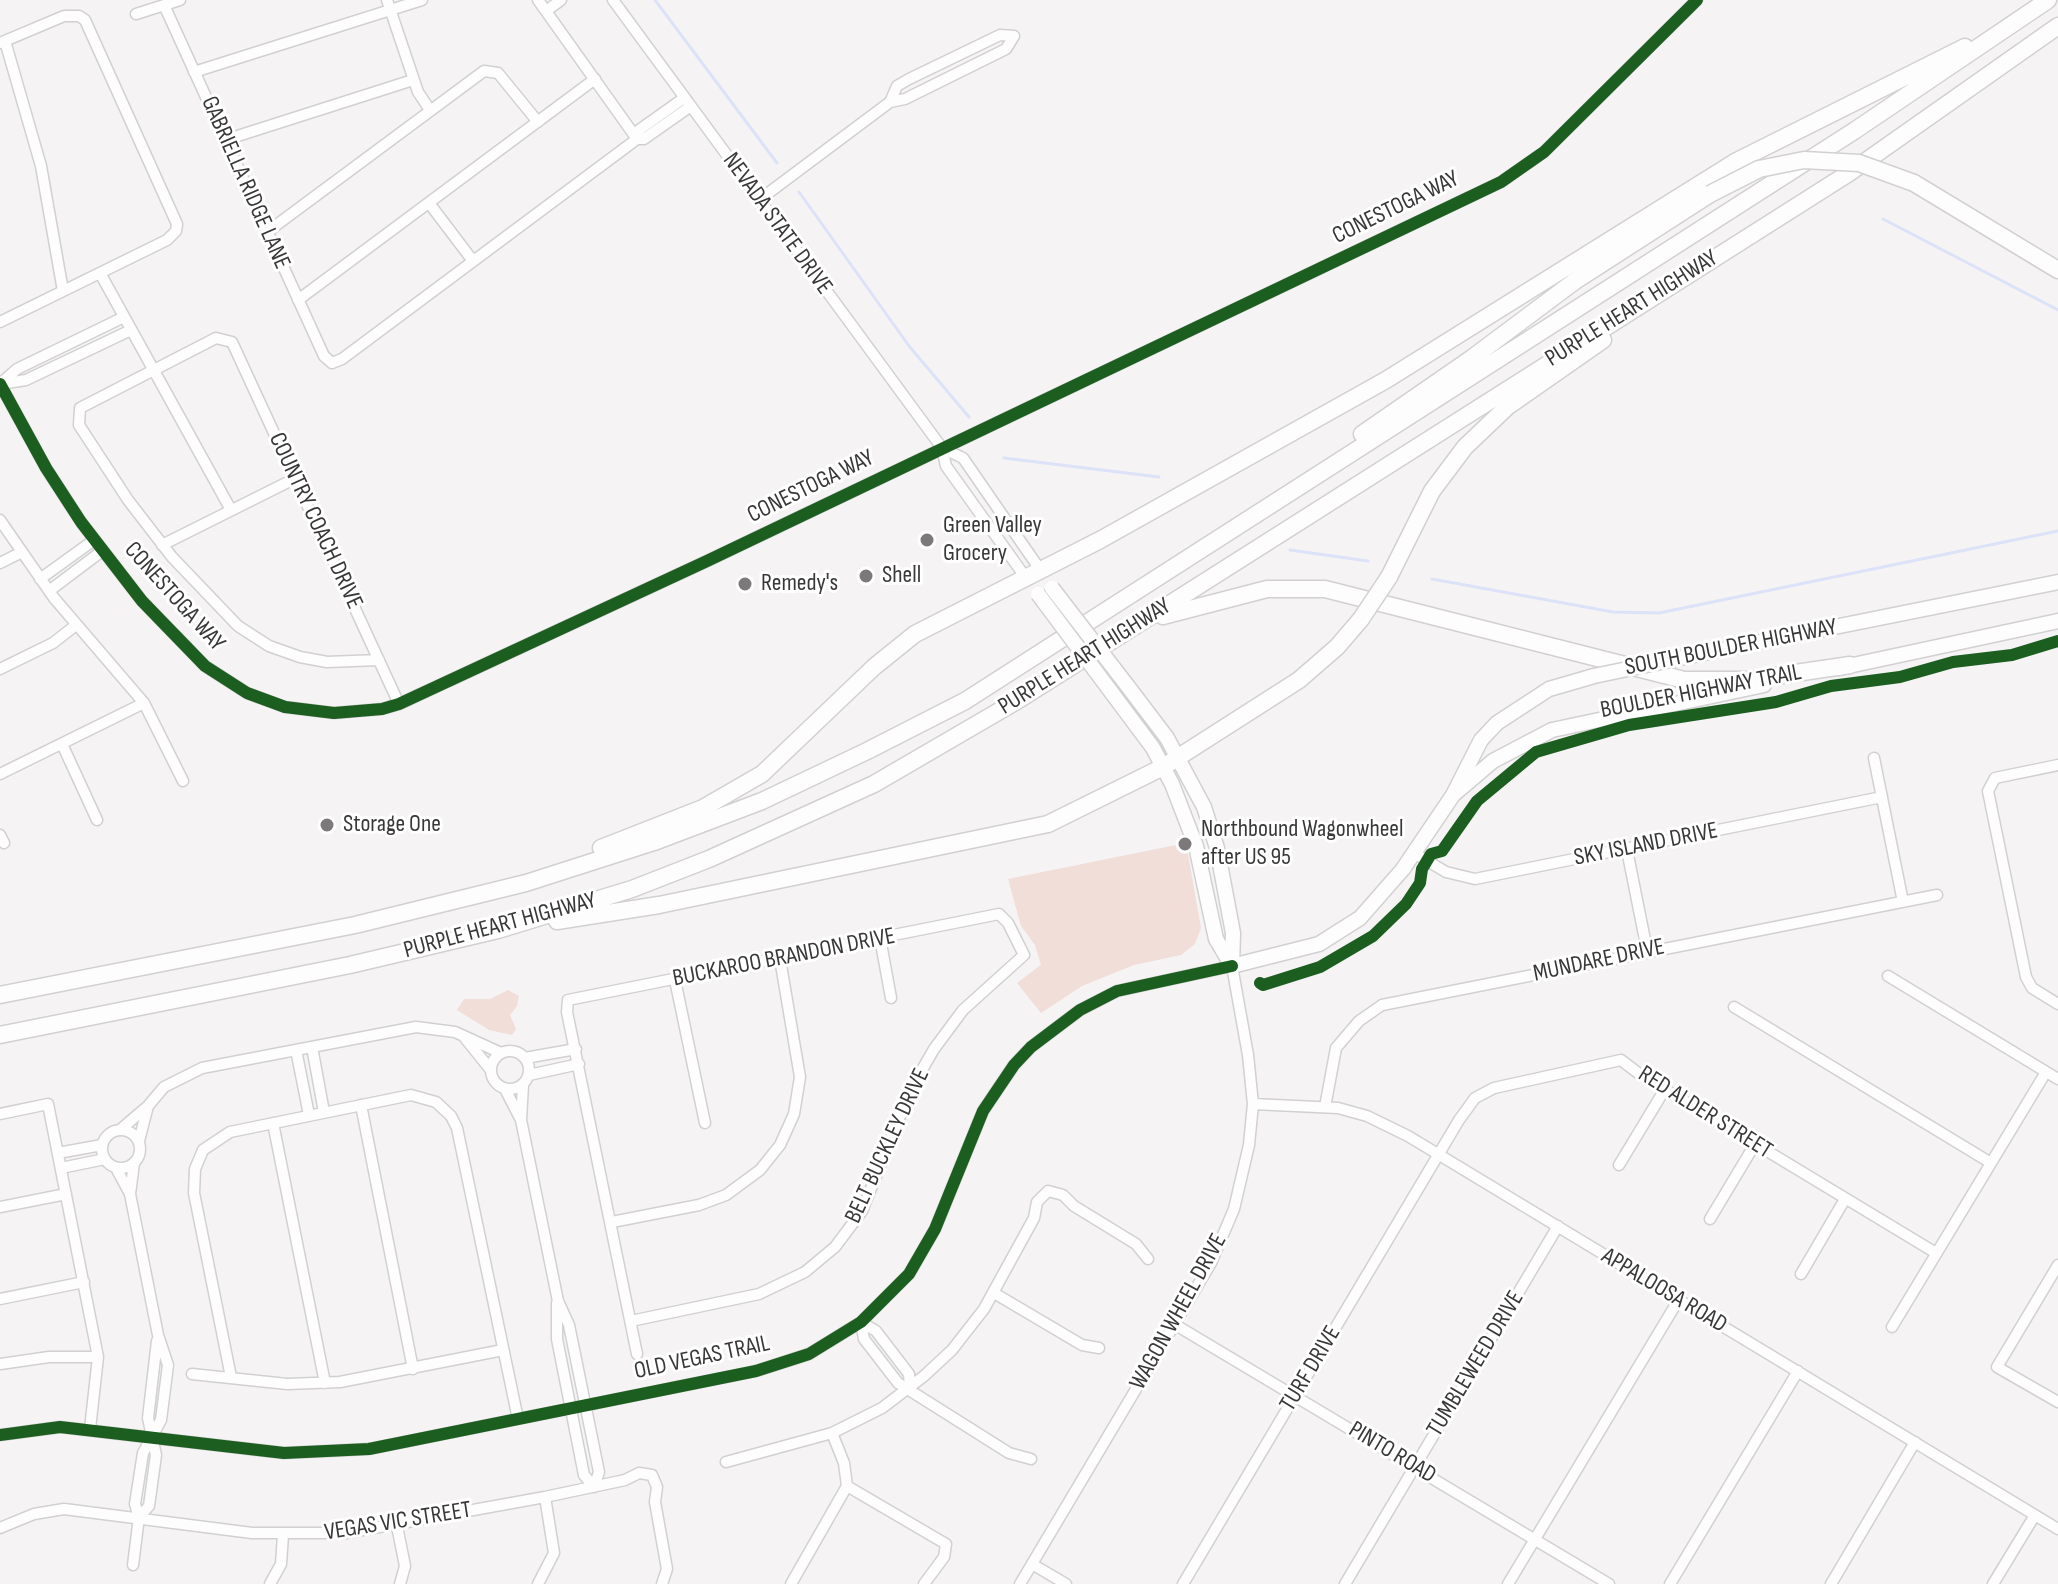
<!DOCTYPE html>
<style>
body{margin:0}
canvas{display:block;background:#f5f3f4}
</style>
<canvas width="2058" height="1584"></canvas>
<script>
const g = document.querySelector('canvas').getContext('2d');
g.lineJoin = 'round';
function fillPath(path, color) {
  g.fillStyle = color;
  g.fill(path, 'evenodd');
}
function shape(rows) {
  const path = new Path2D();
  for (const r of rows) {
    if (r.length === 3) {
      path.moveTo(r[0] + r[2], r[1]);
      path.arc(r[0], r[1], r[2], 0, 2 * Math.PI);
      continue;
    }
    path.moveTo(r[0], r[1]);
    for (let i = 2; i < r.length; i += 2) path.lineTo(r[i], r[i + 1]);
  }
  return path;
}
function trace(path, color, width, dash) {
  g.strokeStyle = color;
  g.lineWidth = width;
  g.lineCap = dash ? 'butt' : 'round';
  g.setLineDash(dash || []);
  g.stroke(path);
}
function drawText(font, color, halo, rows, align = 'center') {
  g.font = font + ' "Sofia Sans Condensed",sans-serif';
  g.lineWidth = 6;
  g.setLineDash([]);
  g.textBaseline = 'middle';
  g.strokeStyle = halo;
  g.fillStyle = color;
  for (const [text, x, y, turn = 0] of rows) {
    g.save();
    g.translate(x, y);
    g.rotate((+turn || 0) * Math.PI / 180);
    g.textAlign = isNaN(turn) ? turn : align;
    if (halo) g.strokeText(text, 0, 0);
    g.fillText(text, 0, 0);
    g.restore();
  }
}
fillPath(shape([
 [1186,843,1201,928,1195,944,1181,955,1134,965,1082,986,1041,1013,1017,983,1041,965,1035,945,1021,926,1008,879],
 [508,990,519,996,517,1006,510,1015,516,1029,512,1035,489,1030,457,1010,464,999,490,999]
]), '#f1ded8');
trace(shape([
 [655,0,777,163],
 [799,192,909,346,969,417],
 [1883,219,2058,310],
 [1004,458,1159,477],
 [1290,550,1368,561],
 [1432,579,1613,612,1659,613,2058,531]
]), '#dce2f8', 3);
const minor = shape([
 [387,0,418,92,430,110],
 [538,0,637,139],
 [613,0,942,448,946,466,1026,578],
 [164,5,324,356,332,363,342,359,637,139,644,139,691,106],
 [546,11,561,0],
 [136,14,180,0],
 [5,41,41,166,63,291],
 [0,43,64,16,79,16,85,20,177,224,176,231,167,240,0,322],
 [194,72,422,0],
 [637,139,639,130,684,98],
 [225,140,413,80],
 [759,200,890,102,905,99,1006,49,1014,36,1000,35,909,79,897,86,890,102],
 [429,203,473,261],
 [267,232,484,71,498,73,538,122],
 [100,273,231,510],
 [298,300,595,79],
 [0,384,46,468,81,522,142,601,205,666,247,693,285,707,334,713,382,709,399,704,707,561,1501,182,1544,152,1697,0],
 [0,384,26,380,131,330],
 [0,384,17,369,124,317],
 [942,448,963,458,1041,571],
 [0,520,54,598,144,703,183,781],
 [162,545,296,478],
 [0,563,20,553],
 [40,579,94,540],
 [49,591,102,551],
 [379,660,327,662,300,657,269,646,238,626,172,557,128,500,79,425,80,408,216,338,232,342,399,704],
 [0,669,53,643,76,625],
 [62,744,97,820],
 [1874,758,1903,902],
 [2058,765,1995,778,1988,791,2026,977,2032,988,2058,1004],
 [0,774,144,703],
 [0,835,4,843],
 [1627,850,1647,950],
 [1414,853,1446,872,1475,879,1882,797],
 [880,938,891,998],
 [1888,976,2058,1079],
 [675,980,705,1123],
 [1734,1007,1991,1163],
 [465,1038,490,1069],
 [312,1047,324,1112],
 [296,1050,309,1115],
 [510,1070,19],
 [525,1058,576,1049],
 [529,1075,579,1064],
 [523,1085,521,1120,558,1301,569,1325,599,1472,594,1487],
 [505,1089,521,1120],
 [1253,1104,1338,1108,1367,1116,1408,1136,2058,1529],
 [361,1105,413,1369],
 [1325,1107,1336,1048,1359,1021,1382,1005,1937,895],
 [0,1114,48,1104,98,1357,90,1429],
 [273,1123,325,1383],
 [121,1129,148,1106,164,1087,202,1068,416,1027,455,1032,501,1053],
 [121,1149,19],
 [139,1141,148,1106],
 [58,1153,102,1145],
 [1619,1165,1665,1089],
 [61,1168,105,1159],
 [116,1168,130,1194],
 [0,1207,66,1194],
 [1710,1219,1755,1144],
 [612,1222,699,1205,726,1195,760,1170,780,1145,794,1114,800,1077,780,959],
 [2058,1265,1997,1367,2058,1402],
 [1801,1274,1845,1199],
 [994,1293,1082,1345,1099,1348],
 [0,1299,84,1282],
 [557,1303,557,1339,584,1475,594,1487],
 [631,1321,759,1294,805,1272,835,1247,862,1211,911,1089,934,1049,963,1010,1024,955,1008,923,999,914,568,1000,567,1012,637,1354],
 [861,1322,864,1339,898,1383,1009,1453,1031,1459],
 [861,1322,876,1331,909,1374,910,1388],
 [1174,1324,1609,1584],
 [1892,1327,2046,1072],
 [0,1364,49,1357,98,1357],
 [192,1374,287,1384,340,1382,503,1350],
 [231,1377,194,1193,195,1169,203,1150,230,1132,411,1095,436,1102,451,1116,457,1128,518,1419],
 [0,1435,60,1427,284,1453,369,1449,756,1371,809,1354,861,1322,909,1274,935,1229,983,1111,1014,1065,1031,1047,1080,1010,1117,991,1232,966,1248,1055,1253,1104,1249,1145,1234,1209,1211,1263,1020,1584],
 [726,1462,832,1433,882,1408,924,1376,952,1350,984,1309,1034,1218,1037,1202,1048,1191,1063,1195,1074,1206,1136,1244,1148,1259],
 [847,1486,946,1544,944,1557,924,1584],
 [139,1517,149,1506,156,1455,148,1418,157,1341],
 [397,1526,405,1566,400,1584],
 [0,1528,34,1514,64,1509,252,1533,346,1533,545,1497,625,1480,639,1473,652,1475,657,1487,655,1502,667,1569,662,1584],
 [1032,1564,1066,1584],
 [133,1565,139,1517,135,1504,143,1453,161,1420,168,1365,158,1335,130,1194,134,1163],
 [270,1584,281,1564,283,1535],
 [538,1584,554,1553,545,1497],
 [791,1584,847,1486,844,1463,832,1433],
 [1183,1584,1459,1120,1475,1098,1494,1088,1621,1060,1638,1073,1936,1253],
 [1345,1584,1558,1226],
 [1508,1584,1679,1299],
 [1670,1584,1798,1371],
 [1831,1584,1915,1442],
 [1993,1584,2035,1515]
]);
const major = shape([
 [1680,658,2058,582],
 [1839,668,2058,621],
 [1126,684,1167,738,1204,807,1217,848,1233,933,1232,966],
 [1112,693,1153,748,1172,784,1196,846,1216,939,1232,966],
 [1453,795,1493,761,1552,730,1764,685],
 [1232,966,1319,944,1360,918,1403,869,1453,795,1481,740,1497,723,1549,689,1594,676]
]);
const highway = shape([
 [1914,183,2058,270],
 [1362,434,1472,358,1575,281,1710,194],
 [1389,577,1432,491,1465,447,1507,407,1603,340],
 [1163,616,1267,589,1325,589,1684,680,1748,680,1850,665],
 [601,848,703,808,762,774,874,667,915,634,1100,540,1386,380,1735,162,1965,47],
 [557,921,659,905,1048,824,1163,767,1299,680,1337,647,1361,619],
 [0,995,355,925,526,883,654,842,762,801,867,751,965,701,1854,131,2048,0],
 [0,1035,350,965,498,930,632,889,709,859,874,784,1020,699,1849,173,2058,26]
]);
trace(minor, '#d2d0d1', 13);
trace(major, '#d2d0d1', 17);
trace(highway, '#d2d0d1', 19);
trace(minor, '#fefdfd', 10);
trace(major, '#fefdfd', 14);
trace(highway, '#fefdfd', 16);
const majorBridge = shape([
 [1052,588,1126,684],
 [1038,594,1112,693],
 [1594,676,1680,658]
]);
const highwayBridge = shape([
 [1710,194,1759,169,1804,160,1859,163,1914,183],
 [1361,619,1389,577]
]);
trace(majorBridge, '#d2d0d1', 17, []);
trace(highwayBridge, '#d2d0d1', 19, []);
trace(majorBridge, '#fefdfd', 14);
trace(highwayBridge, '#fefdfd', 16);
trace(shape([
 [0,384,46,468,81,522,142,601,205,666,247,693,285,707,334,713,382,709,399,704,707,561,1501,182,1544,152,1697,0],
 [1260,983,1263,985,1320,967,1373,936,1406,904,1420,883,1422,869,1431,854,1442,851,1477,801,1536,752,1629,725,1776,702,1831,686,1900,677,1953,662,2012,655,2058,641],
 [0,1435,60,1427,284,1453,369,1449,756,1371,809,1354,861,1322,909,1274,935,1229,983,1111,1014,1065,1031,1047,1080,1010,1117,991,1232,966]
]), '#1b5e20', 12);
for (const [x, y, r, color] of [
 [927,540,8,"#7b797a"],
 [866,576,8,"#7b797a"],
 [745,584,8,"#7b797a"],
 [327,825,8,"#7b797a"],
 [1185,844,8,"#7b797a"]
]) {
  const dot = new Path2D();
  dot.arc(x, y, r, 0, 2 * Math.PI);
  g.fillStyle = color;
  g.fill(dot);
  trace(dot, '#fff', 3);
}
drawText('24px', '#393839', '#fff', [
 ["GABRIELLA RIDGE LANE",245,183,66],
 ["CONESTOGA WAY",1396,208,-26],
 ["NEVADA STATE DRIVE",777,224,54],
 ["PURPLE HEART HIGHWAY",1632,309,-32],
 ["CONESTOGA WAY",811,487,-26],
 ["COUNTRY COACH DRIVE",315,521,65],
 ["CONESTOGA WAY",174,597,48],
 ["SOUTH BOULDER HIGHWAY",1731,648,-11],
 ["PURPLE HEART HIGHWAY",1085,657,-32],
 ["BOULDER HIGHWAY TRAIL",1701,692,-11],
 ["SKY ISLAND DRIVE",1646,845,-11],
 ["PURPLE HEART HIGHWAY",500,926,-15],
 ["BUCKAROO BRANDON DRIVE",784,958,-11],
 ["MUNDARE DRIVE",1599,961,-12],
 ["RED ALDER STREET",1705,1113,32],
 ["BELT BUCKLEY DRIVE",888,1146,-65],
 ["APPALOOSA ROAD",1664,1291,31],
 ["WAGON WHEEL DRIVE",1179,1312,-61],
 ["OLD VEGAS TRAIL",702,1358,-12],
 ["TUMBLEWEED DRIVE",1476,1364,-59],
 ["TURF DRIVE",1311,1369,-59],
 ["PINTO ROAD",1392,1453,31],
 ["VEGAS VIC STREET",398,1522,-9]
]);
drawText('24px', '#393839', '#fff', [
 ["Green Valley",943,526],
 ["Grocery",943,554],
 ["Shell",882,576],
 ["Remedy's",761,584],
 ["Storage One",343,825],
 ["Northbound Wagonwheel",1201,830],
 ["after US 95",1201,858]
], 'left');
</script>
